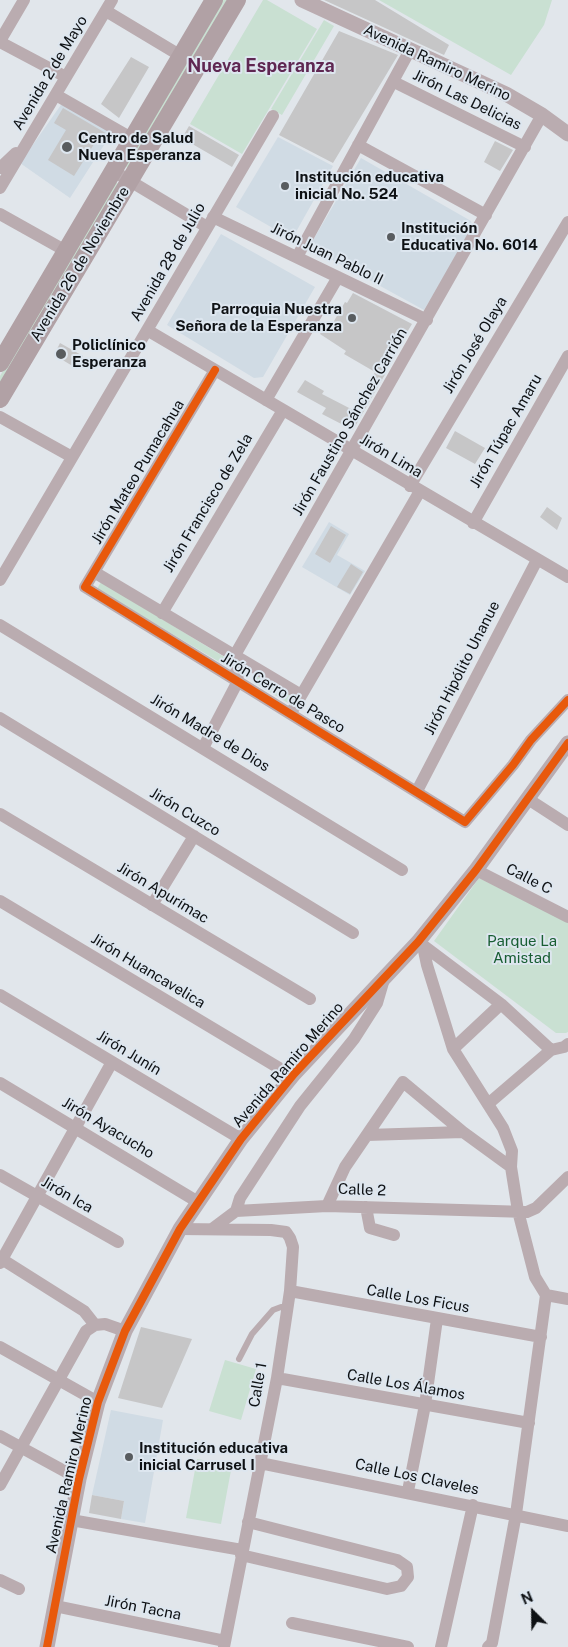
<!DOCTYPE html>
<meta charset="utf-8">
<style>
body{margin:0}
#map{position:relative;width:568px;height:1647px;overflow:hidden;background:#e1e6eb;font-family:"Public Sans",sans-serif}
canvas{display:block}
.north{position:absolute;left:508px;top:1587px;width:50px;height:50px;-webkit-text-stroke:4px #dde6ef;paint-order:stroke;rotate:337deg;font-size:14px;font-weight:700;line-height:20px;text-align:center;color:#0e1114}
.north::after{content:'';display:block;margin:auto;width:18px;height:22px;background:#0e1114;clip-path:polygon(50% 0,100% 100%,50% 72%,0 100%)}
</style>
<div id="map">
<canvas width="568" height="1647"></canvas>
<div class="north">N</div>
</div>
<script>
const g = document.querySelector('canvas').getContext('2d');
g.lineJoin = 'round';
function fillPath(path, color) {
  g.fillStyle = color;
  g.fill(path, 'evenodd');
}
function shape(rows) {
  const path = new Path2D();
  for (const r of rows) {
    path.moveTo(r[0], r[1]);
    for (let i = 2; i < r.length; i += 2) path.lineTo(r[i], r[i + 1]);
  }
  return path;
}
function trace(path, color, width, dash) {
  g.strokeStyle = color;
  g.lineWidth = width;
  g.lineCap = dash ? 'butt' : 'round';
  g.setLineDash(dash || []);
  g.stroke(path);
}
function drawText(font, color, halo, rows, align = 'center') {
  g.font = font + ' "Public Sans",sans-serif';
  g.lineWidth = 4;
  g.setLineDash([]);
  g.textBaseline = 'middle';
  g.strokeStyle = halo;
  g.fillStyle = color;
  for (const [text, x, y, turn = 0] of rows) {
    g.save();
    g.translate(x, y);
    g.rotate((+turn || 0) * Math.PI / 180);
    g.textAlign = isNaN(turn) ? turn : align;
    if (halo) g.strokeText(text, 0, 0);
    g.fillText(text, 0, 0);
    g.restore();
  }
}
fillPath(shape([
 [63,102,113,131,70,198,20,163],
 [278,137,333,166,292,239,236,207],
 [361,158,471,221,473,228,424,310,309,247],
 [221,234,315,287,263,377,254,378,167,325],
 [329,522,349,534,337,555,365,571,350,595,302,567],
 [111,1410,163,1420,145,1523,121,1519,124,1501,92,1495]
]), '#d0dbe4');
fillPath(shape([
 [221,0,227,0,129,169,125,166],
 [263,0,267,0,317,29,242,154,190,124],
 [379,0,552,0,544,25,511,75],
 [324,20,334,26,282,115,271,109],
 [114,181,120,185,0,389,0,376],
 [101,582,231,661,231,669,97,589],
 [257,675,292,696,288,703,253,682],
 [479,878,568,921,568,1032,566,1033,556,1033,434,941],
 [225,1360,256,1369,241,1420,209,1411],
 [197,1459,232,1465,221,1524,186,1518]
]), '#c9e0d2');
fillPath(shape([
 [324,0,375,0,449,45,444,55],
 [339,31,398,55,333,163,279,135],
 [131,57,149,67,119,118,101,104],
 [63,108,109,135,103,145,96,141,74,176,48,160,66,130,54,123],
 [189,126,239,155,232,167,182,138],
 [495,141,513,150,500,171,484,162],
 [353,293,412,324,398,347,389,349,379,366,387,371,353,430,322,414,326,408,297,392,305,380,324,391,322,394,353,410,372,379,375,372,344,354,346,351,320,334,325,325,330,328,345,302,347,303],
 [60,343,83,356,76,368,54,355],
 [455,431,485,448,475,464,446,448],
 [547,507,562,518,557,530,540,517],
 [331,526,346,535,330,563,315,554],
 [351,564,363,572,350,594,337,587],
 [141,1327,192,1339,162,1408,118,1398],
 [92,1495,124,1501,121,1519,89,1513]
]), '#c6c6c7');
trace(shape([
 [239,1359,252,1334,273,1310,281,1307,287,1308]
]), '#baacb0', 6);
trace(shape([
 [106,11,181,56],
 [0,41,24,0],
 [0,42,66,77],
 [394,82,525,147],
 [56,95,133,139],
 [358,145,486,215],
 [0,168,16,153],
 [115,172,207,227],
 [0,188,112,0],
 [0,214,66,251],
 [213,217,427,320],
 [297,257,410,50],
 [147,330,568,577],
 [215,370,85,587,465,822,513,765,531,740,568,700],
 [266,400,338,277],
 [0,417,72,457],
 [410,486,568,222],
 [473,523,568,356],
 [94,572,301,695],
 [0,580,273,116],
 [162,613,283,410],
 [0,625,402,870],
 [291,713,420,491],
 [0,718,353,933],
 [203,748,238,681,235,655,542,115],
 [417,791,537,560],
 [528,799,568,825],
 [0,814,310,999],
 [476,870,568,917],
 [0,901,279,1068],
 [152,905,194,836],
 [420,943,501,1004,551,1050,564,1047,568,1044],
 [423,946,427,965,453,1049,503,1128,512,1151,511,1167,518,1211,535,1277,546,1295,568,1299],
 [0,995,241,1139],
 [453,1049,501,1004],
 [0,1083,198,1202],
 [488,1104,551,1050],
 [367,1135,463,1132],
 [0,1175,118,1242],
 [327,1206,345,1167,403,1082,463,1132,511,1167],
 [366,1207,370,1228,394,1235],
 [236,1211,240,1198,300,1106,354,1039,377,1003,384,979],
 [180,1229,271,1230,286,1232,290,1238,293,1247,290,1291,277,1378,224,1647],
 [212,1229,236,1211,327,1206,527,1212,536,1208,568,1177],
 [0,1258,84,1311,95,1325,105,1324,125,1331],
 [0,1263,112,1062],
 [290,1291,541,1337],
 [0,1347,98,1402],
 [277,1378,529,1423],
 [0,1436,79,1479],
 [260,1463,568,1526],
 [0,1485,86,1331,95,1325],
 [408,1491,425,1405,437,1319],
 [71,1520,242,1550],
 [241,1555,387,1589,401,1586,408,1577,407,1567,397,1560,248,1522],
 [0,1580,19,1589],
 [55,1606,225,1641],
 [292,1623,408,1647],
 [441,1647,473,1505],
 [488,1647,492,1643,516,1514,546,1295]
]), '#baacb0', 12);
trace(shape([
 [302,0,506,94,542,115,568,134],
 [47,1647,79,1479,98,1402,125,1331,180,1229,241,1139,294,1074,418,942,476,870,568,743]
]), '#baacb0', 15);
trace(shape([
 [0,363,214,0],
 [0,399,237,0]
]), '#b1a1a5', 18);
trace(shape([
 [215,370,85,587,465,822,513,765,531,740,568,700],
 [47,1647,79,1479,98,1402,125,1331,180,1229,241,1139,294,1074,418,942,476,870,568,743]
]), '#e8590c', 8);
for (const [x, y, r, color] of [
 [67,147,6,"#585c5f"],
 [285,186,5,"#585c5f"],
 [391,237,5,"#585c5f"],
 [352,318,5,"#585c5f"],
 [61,354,6,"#585c5f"],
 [129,1457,5,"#585c5f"]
]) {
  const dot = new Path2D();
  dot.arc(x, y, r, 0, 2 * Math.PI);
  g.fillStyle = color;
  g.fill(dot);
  trace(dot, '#dde6ef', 2);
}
drawText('15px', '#0e1114', '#dde6ef', [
 ["Avenida Ramiro Merino",437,63,25],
 ["Avenida 2 de Mayo",50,73,-59],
 ["Jirón Las Delicias",467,100,26],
 ["Jirón Juan Pablo II",327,254,26],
 ["Avenida 28 de Julio",168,262,-60],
 ["Avenida 26 de Noviembre",80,264,-59],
 ["Jirón José Olaya",475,345,-59],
 ["Jirón Faustino Sánchez Carrión",350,422,-60],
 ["Jirón Túpac Amaru",506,431,-60],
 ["Jirón Lima",391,456,31],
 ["Jirón Mateo Pumacahua",138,472,-59],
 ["Jirón Francisco de Zela",208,503,-59],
 ["Jirón Hipólito Unanue",462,668,-63],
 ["Jirón Cerro de Pasco",283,693,31],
 ["Jirón Madre de Dios",210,733,31],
 ["Jirón Cuzco",185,812,31],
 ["Calle C",529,879,27],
 ["Jirón Apurímac",163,893,31],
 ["Jirón Huancavelica",148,971,31],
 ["Jirón Junín",129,1053,31],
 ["Avenida Ramiro Merino",288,1065,-49],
 ["Jirón Ayacucho",108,1128,31],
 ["Calle 2",362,1190,2],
 ["Jirón Ica",67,1195,30],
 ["Calle Los Ficus",418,1299,10],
 ["Calle 1",258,1385,-80],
 ["Calle Los Álamos",406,1385,10],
 ["Avenida Ramiro Merino",69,1475,-77],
 ["Calle Los Claveles",417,1477,12],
 ["Jirón Tacna",143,1608,11]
]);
drawText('bold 15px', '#0e1114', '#dde6ef', [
 ["Centro de Salud",78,138],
 ["Nueva Esperanza",78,155],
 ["Institución educativa",295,177],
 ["inicial No. 524",295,194],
 ["Institución",401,228],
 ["Educativa No. 6014",401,245],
 ["Parroquia Nuestra",342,309,"right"],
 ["Señora de la Esperanza",342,326,"right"],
 ["Policlínico",72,345],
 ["Esperanza",72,362],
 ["Institución educativa",139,1448],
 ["inicial Carrusel I",139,1465]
], 'left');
drawText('15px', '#185e33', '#dde6ef', [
 ["Parque La",522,941],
 ["Amistad",522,958]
]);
drawText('bold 18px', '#5f2752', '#dde6ef', [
 ["Nueva Esperanza",261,66]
]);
</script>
